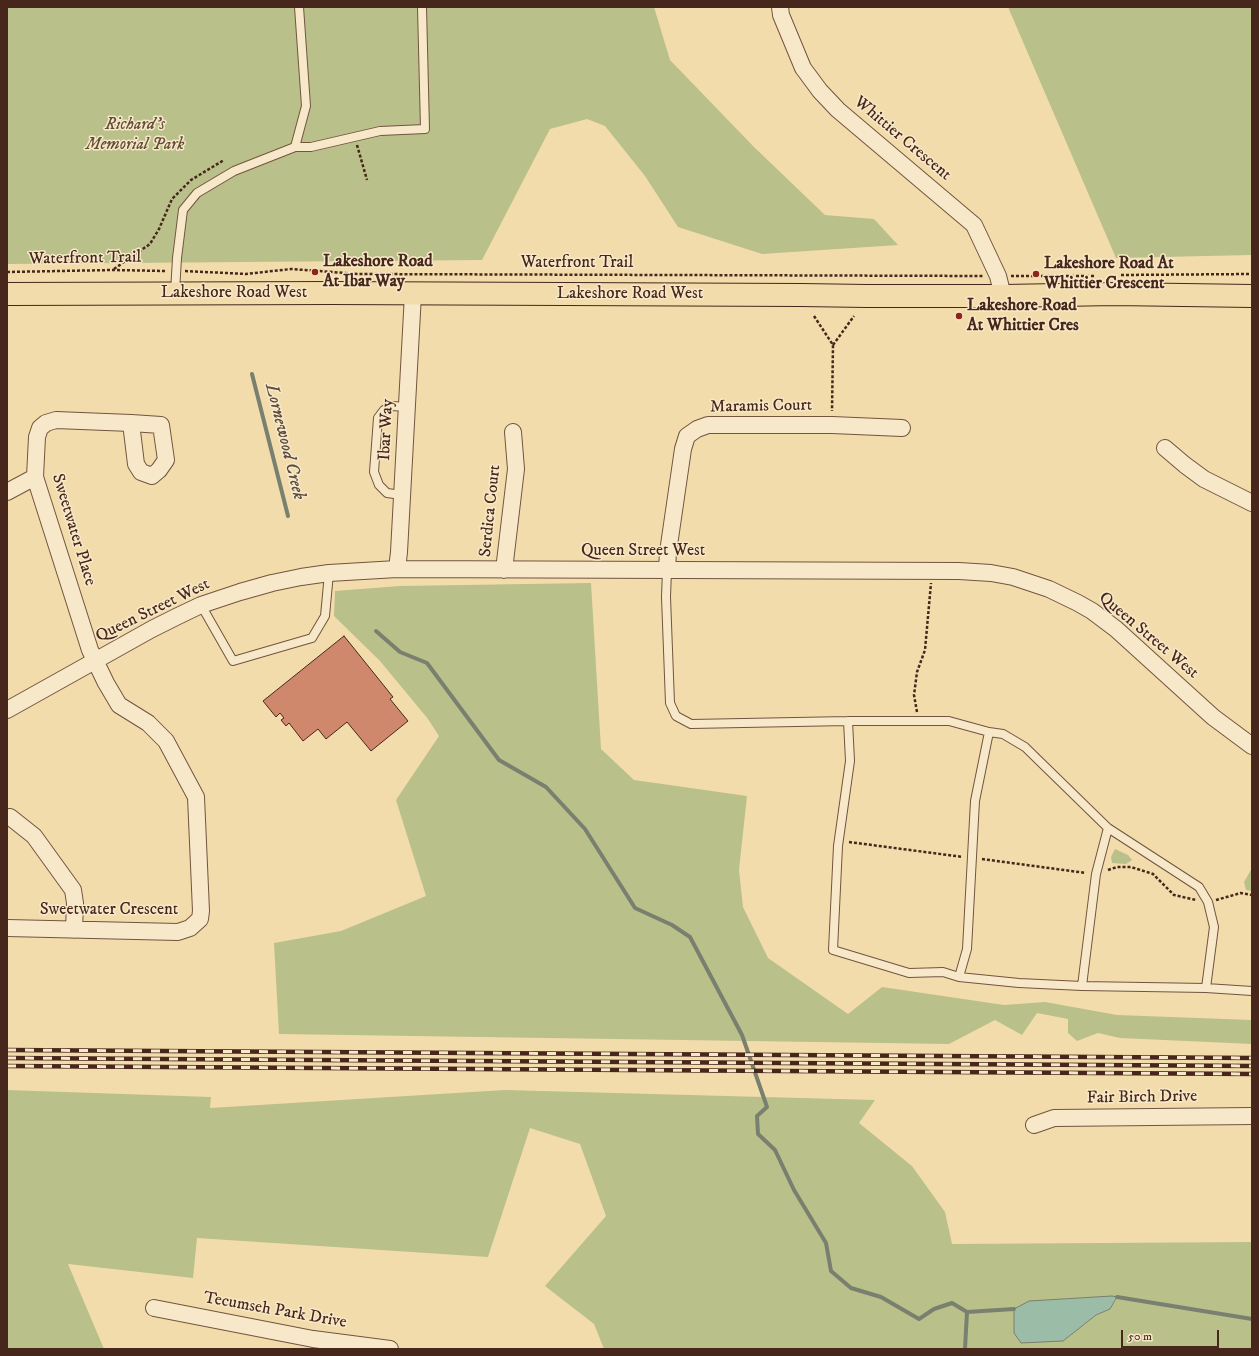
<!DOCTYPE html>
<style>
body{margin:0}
#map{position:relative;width:1259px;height:1356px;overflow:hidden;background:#f3dcac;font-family:"IM FELL DW Pica",serif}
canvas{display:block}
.frame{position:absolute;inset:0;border:8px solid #47271b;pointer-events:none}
.scale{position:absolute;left:1121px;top:1330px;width:98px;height:18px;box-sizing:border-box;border:2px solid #47271b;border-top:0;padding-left:5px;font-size:12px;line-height:14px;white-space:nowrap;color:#47271b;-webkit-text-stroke:3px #f7e8c9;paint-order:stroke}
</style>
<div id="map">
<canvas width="1259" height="1356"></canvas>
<div class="frame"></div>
<div class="scale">50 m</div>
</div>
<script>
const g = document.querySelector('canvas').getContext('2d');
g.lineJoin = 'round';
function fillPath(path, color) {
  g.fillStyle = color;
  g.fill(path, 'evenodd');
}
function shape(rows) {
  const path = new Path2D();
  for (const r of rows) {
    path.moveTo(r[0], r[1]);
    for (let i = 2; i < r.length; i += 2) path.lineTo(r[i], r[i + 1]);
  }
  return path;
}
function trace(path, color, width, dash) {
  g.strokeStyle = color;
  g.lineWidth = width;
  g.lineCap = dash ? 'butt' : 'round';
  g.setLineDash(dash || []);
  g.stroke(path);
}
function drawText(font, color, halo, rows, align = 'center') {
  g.font = font + ' "IM FELL DW Pica",serif';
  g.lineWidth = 3;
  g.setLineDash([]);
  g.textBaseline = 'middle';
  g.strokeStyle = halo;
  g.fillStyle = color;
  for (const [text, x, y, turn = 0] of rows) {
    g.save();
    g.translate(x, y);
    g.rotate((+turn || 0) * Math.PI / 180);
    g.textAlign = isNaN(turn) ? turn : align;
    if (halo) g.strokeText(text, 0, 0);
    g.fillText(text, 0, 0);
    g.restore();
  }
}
fillPath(shape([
 [7,7,654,7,670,60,754,147,825,215,874,219,898,245,762,254,678,227,645,176,605,126,587,119,550,129,482,260,7,264],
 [1008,7,1252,7,1252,255,1116,258],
 [591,583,601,749,634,780,747,796,739,870,743,907,768,958,848,1014,882,987,1004,1005,1045,1002,1117,1015,1252,1020,1252,1044,1120,1038,1098,1033,1077,1041,1068,1033,1068,1019,1037,1013,1022,1035,995,1020,949,1044,279,1034,274,943,341,931,426,896,396,800,439,736,428,719,380,661,334,616,335,591,400,586],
 [1115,849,1128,855,1132,860,1126,864,1112,863,1111,857],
 [1252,868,1252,891,1246,890,1244,882],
 [7,1090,211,1097,210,1108,505,1090,875,1100,859,1123,912,1166,945,1212,952,1244,1252,1242,1252,1349,604,1349,594,1324,545,1286,606,1216,580,1144,530,1128,488,1257,197,1238,193,1278,68,1264,104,1349,7,1349],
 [1117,1298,1110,1309,1096,1315,1063,1340]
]), '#bac08a');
const water = shape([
 [1112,1296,1117,1297,1110,1309,1096,1315,1063,1341,1021,1343,1014,1333,1014,1309,1029,1301,1112,1296]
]);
fillPath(water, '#9bbca7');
trace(water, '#79806f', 1);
trace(shape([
 [252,374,288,516],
 [376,631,400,652,427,663,499,760,546,787,585,829,635,908,672,925,690,937,742,1035,767,1107,757,1116,758,1134,775,1150,794,1190,826,1243,831,1271,851,1288,881,1297,919,1319,934,1309,952,1303,967,1312,965,1349],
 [1117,1297,1252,1319],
 [967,1312,1014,1309]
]), '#79806f', 4);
const building = shape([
 [344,636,393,697,390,699,408,721,371,751,347,722,326,739,318,729,303,741,289,723,286,726,281,720,284,718,280,713,276,717,263,701,344,636]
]);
fillPath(building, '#cf886c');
trace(building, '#47271b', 1);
const lane = shape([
 [295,147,306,106,299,7],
 [175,292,177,258,183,210,197,193,234,171,295,147,311,147,380,131,425,129,422,7],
 [402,495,387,493,379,485,374,472,378,418,384,410,392,406,407,407],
 [667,570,666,597,670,703,676,716,691,724,848,721,949,721,989,732,1003,734,1025,747,1108,828,1199,887,1208,902,1214,927,1206,988],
 [201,605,233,661,312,638,325,616,329,573],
 [848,721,850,761,838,846,833,950,909,973,943,972,959,977,1019,983,1082,986,1206,988,1252,991],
 [959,977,967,949,975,801,989,732],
 [1082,986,1096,874,1108,828]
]);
const street = shape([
 [780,7,781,15,803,68,820,91,838,110,974,225,998,276,1003,296],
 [1165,448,1185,465,1204,479,1252,503],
 [7,492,35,477],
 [397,569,399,552,413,294],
 [504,570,516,469,513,432],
 [667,570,668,552,683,449,687,436,697,429,708,425,832,425,902,428],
 [7,710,152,629,178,616,201,605,240,592,272,583,301,577,329,573,397,569,959,571,991,573,1013,577,1049,589,1078,603,1092,611,1116,629,1213,717,1252,746],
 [10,817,34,836,73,890,75,903,74,930],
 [7,928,178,932,190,928,200,919,201,911,196,797,166,741,148,723,119,705,106,683,90,650,35,477,37,437,40,428,46,423,56,420,131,423,136,464,141,472,152,476,159,470,166,460,161,425,131,423],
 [1034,1125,1054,1118,1252,1116],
 [154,1308,313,1339,390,1349]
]);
const primary = shape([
 [7,294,331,293,801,295,867,296,1003,296,1115,294,1252,296]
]);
trace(lane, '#72543f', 10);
trace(street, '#72543f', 18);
trace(primary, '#47271b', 24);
trace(shape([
 [357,145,367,180],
 [114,269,150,244,159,229,172,199,191,180,224,160],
 [185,271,246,274,291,269,359,274,984,276],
 [7,272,113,270,166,271],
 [1121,275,1252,274],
 [1011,276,1096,276],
 [814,316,833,345,832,411],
 [833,345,854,316],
 [917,712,914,695,917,672,925,650,931,583],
 [849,842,963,857],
 [982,859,1086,873],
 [1108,870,1117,867,1131,867,1153,874,1174,895,1196,900],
 [1216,900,1241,893,1252,895]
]), '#47271b', 2.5, [3, 2]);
trace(lane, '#f7e8c9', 8);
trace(street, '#f7e8c9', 16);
trace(primary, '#f3dcac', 22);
const rail = shape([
 [7,1050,1252,1058],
 [7,1058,1252,1066],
 [7,1066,1252,1074]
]);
trace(rail, '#47271b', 4.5);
trace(rail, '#f7e8c9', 3, [9]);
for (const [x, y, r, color] of [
 [315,272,4,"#8f2418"],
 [1036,274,4,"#8f2418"],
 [959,316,4,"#8f2418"]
]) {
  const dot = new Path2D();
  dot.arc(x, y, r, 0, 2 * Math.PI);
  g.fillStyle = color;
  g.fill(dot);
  trace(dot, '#f7e8c9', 1.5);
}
drawText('italic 17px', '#644d37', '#f7e8c9', [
 ["Richard's",135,125],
 ["Memorial Park",135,145]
]);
drawText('17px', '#47271b', '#f7e8c9', [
 ["Whittier Crescent",902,139,40],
 ["Waterfront Trail",85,259,-1],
 ["Waterfront Trail",577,263],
 ["Lakeshore Road West",234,293],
 ["Lakeshore Road West",630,294],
 ["Maramis Court",761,407,-1],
 ["Ibar Way",387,430,-87],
 ["Serdica Court",491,511,-84],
 ["Sweetwater Place",73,530,73],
 ["Queen Street West",643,551],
 ["Queen Street West",153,611,-26],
 ["Queen Street West",1148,636,40],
 ["Sweetwater Crescent",109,910],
 ["Fair Birch Drive",1142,1098,-1],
 ["Tecumseh Park Drive",275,1311,10]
]);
drawText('bold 17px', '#47271b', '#f7e8c9', [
 ["Lakeshore Road",323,262],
 ["At Ibar Way",323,282],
 ["Lakeshore Road At",1044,264],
 ["Whittier Crescent",1044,284],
 ["Lakeshore Road",967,306],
 ["At Whittier Cres",967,326]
], 'left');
drawText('italic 18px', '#5c4c3e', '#f7e8c9', [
 ["Lornewood Creek",284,442,76]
]);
</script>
